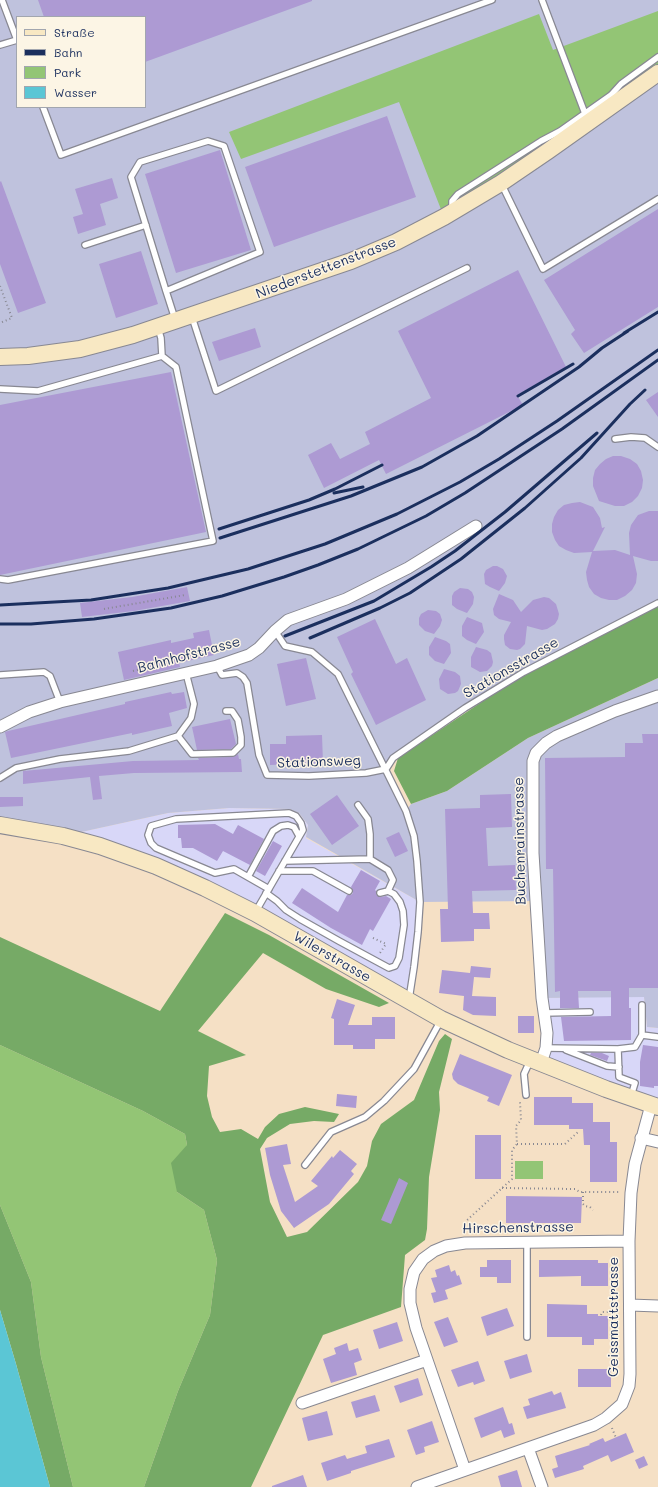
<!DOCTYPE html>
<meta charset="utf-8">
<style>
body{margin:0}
#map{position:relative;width:658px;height:1487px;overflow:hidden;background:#f5e0c5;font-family:Mali,sans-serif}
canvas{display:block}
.legend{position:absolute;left:16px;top:16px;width:130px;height:92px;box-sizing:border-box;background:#fcf5e5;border:1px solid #a2a6af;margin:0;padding:5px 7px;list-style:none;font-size:12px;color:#1b2f5e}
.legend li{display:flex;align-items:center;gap:8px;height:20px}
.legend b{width:20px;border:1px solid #a2a6af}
</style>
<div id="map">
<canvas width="658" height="1487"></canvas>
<ul class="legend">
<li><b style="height:5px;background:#f8e8c3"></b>Straße</li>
<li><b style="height:5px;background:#1b2f5e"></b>Bahn</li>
<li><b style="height:11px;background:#93c575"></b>Park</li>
<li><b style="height:11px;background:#5bc6d5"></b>Wasser</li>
</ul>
</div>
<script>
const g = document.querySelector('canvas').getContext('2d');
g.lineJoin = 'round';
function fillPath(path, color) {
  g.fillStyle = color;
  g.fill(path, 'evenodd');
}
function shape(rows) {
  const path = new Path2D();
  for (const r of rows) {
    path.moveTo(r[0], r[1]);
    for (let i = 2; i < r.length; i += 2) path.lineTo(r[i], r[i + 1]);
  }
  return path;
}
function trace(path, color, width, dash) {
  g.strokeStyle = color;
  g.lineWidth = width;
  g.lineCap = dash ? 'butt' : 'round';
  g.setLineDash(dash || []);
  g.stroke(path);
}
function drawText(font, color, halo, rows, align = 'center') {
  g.font = font + ' Mali,sans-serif';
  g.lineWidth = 3;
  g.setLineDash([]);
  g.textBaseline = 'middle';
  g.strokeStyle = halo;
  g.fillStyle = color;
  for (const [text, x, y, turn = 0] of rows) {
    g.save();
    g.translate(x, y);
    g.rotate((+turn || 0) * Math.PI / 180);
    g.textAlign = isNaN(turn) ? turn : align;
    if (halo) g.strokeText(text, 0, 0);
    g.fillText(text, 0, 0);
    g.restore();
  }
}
fillPath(shape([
 [229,808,289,809,299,813,308,825,306,838,420,902,410,993,255,913,63,836,168,813],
 [644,996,647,1027,658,1028,658,1107,544,1056,542,998]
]), '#d8d7f8');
fillPath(shape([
 [0,0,658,0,658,603,524,672,404,750,386,769,406,811,411,804,447,791,528,738,658,678,658,1028,647,1027,644,997,542,998,536,901,420,902,306,837,308,825,299,813,289,809,229,808,168,813,63,836,0,825],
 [17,17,145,17,145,107,17,107]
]), '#bfc2dd');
fillPath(shape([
 [658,11,658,73,444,217,399,102,241,159,229,132,539,14,553,50],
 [0,1045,143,1111,185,1134,187,1145,177,1192,204,1210,217,1260,210,1315,178,1391,144,1487,73,1487,41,1357,31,1282,0,1205],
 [515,1161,543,1161,543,1179,515,1179]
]), '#93c575');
fillPath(shape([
 [658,605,658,678,528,738,447,791,411,804,394,771,398,758,528,671],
 [225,913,269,935,389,1003,379,1007,326,989,263,953,198,1031,246,1055,209,1066,207,1096,212,1117,220,1132,241,1129,258,1139,265,1127,279,1114,305,1107,339,1114,334,1122,314,1121,290,1124,267,1138,260,1149,270,1202,287,1237,307,1232,358,1182,367,1166,372,1141,381,1124,414,1100,439,1041,445,1034,452,1039,439,1092,440,1110,429,1177,427,1229,425,1240,405,1255,401,1307,323,1335,251,1487,144,1487,178,1391,210,1315,217,1260,204,1210,177,1192,171,1163,187,1145,185,1134,143,1111,0,1045,0,937,160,1011],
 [0,1205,31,1282,41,1357,73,1487,50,1487,16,1364,0,1310]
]), '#76aa66');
fillPath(shape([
 [0,1310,16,1364,50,1487,0,1487]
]), '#5bc6d5');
fillPath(shape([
 [38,0,312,0,312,1,145,62,145,17,44,17],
 [387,116,416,197,274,247,245,167],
 [220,150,251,250,176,273,145,174],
 [112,178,118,198,100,204,106,225,78,234,73,217,83,214,75,189],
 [1,181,46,303,18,313,0,264,0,182],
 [658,209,658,307,584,353,571,334,575,330,544,280],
 [141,251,158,304,116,318,99,264],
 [518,270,566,367,517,395,523,405,386,474,379,460,324,488,308,455,331,443,340,459,370,444,365,432,431,398,398,331],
 [255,328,261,347,219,361,212,342],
 [171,372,206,532,0,575,0,405],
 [658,392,658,417,646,400],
 [613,456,621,456,630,459,637,464,641,471,643,480,642,488,638,496,632,502,624,506,615,506,599,501,593,486,593,478,595,470,600,464,606,459],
 [580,502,593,507,600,518,602,528,605,527,593,551,615,550,630,555,629,533,631,525,638,515,649,511,658,511,658,561,651,561,633,556,637,574,636,583,632,590,625,596,617,600,609,600,601,598,594,594,589,587,587,580,586,572,592,552,574,553,566,550,559,546,555,540,552,532,552,524,554,517,558,510,564,505,572,503],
 [493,566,497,566,503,569,507,576,505,583,499,591,490,587,485,584,484,574,486,570],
 [187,587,190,601,134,611,82,617,80,603,132,597],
 [460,588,468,589,472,592,474,597,473,604,467,613,457,609,452,605,452,596,454,592],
 [499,594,513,600,521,612,533,600,544,597,549,598,556,604,559,614,558,619,555,624,547,629,542,630,527,626,525,644,520,649,517,650,510,649,505,645,504,639,504,635,511,622,499,619,494,615,493,609],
 [428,610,436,611,440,614,442,620,440,626,434,634,425,631,419,625,419,618,421,614],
 [467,617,482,623,484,632,476,644,467,640,462,636,462,626],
 [375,619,396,664,407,658,426,700,376,725,351,674,353,672,337,637],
 [209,630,214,655,179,663,180,667,124,680,118,652,171,640,171,643,194,638,193,633],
 [435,637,446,641,450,644,451,653,444,664,435,661,429,655,429,647],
 [476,647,487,650,491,653,493,662,492,666,487,671,480,672,471,667,471,657],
 [306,658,316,699,286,706,277,664],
 [444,669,455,672,460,676,461,684,458,691,455,693,448,694,440,689,439,679],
 [171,692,172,694,184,692,187,708,169,713,172,726,132,735,132,733,11,758,5,732,8,731,125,704,125,702],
 [230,719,236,744,231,749,197,750,192,727],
 [642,734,658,734,658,988,629,988,629,1008,631,1008,631,1040,564,1041,561,1017,611,1016,611,991,578,991,579,1008,560,1008,560,991,555,992,553,869,546,869,545,758,625,757,625,743,643,743],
 [322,735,323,763,270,765,270,744,286,744,286,736],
 [238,754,239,759,241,759,242,772,134,773,99,776,102,799,93,800,90,777,23,784,23,771,133,761,199,760,198,758,233,757],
 [511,794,512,827,486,828,488,866,515,865,516,890,472,891,473,913,489,913,490,929,474,929,474,941,441,942,440,909,448,909,445,809,480,808,480,795],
 [337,795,359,826,332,845,310,814],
 [0,797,23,797,23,806,0,807],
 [215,824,233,834,238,825,264,839,250,865,223,851,217,861,193,848,182,848,181,838,178,838,178,825],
 [399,832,408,851,395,857,386,838],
 [273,841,282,846,265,876,256,871],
 [361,870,380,881,375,890,376,891,377,896,381,897,386,896,391,899,373,931,370,929,362,945,331,928,292,903,302,888,338,912,347,895,351,895,353,893,351,887],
 [471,966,491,968,490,978,474,977,472,996,496,997,496,1016,473,1015,463,1010,464,996,439,993,442,970,470,973],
 [337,999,355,1005,348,1025,372,1025,372,1017,395,1017,395,1039,375,1039,375,1049,353,1049,353,1045,334,1045,334,1019,331,1018],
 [518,1016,534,1016,534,1033,518,1033],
 [643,1045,658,1047,658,1086,654,1086,654,1088,640,1086,640,1062],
 [591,1053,602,1053,609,1056,607,1061,590,1055],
 [460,1054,512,1075,499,1106,487,1101,489,1097,458,1084,453,1079,452,1074],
 [337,1094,357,1096,356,1108,336,1106],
 [534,1097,572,1097,572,1103,593,1103,593,1122,610,1122,610,1142,617,1142,617,1182,590,1182,590,1145,584,1145,583,1129,569,1129,569,1125,534,1125],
 [475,1135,501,1135,501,1179,475,1179],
 [287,1144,291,1164,283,1165,295,1202,318,1186,311,1181,332,1156,333,1158,340,1150,357,1164,351,1171,354,1174,329,1204,294,1228,281,1211,270,1175,265,1148],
 [399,1178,408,1183,391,1224,381,1220],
 [506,1196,582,1197,581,1223,506,1223],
 [487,1260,511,1260,511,1283,497,1283,497,1277,480,1277,480,1267,487,1267],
 [539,1260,598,1260,598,1263,608,1263,608,1286,581,1286,581,1276,539,1277],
 [449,1265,451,1272,455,1270,457,1276,459,1275,462,1284,445,1290,448,1299,434,1303,431,1293,436,1292,431,1278,437,1277,435,1270],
 [547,1304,587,1305,587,1314,598,1314,598,1316,608,1316,608,1339,594,1339,594,1345,582,1345,582,1337,547,1337],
 [507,1308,514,1326,487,1336,481,1317],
 [448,1317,458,1342,444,1347,434,1322],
 [397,1322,403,1341,379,1349,373,1330],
 [347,1343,349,1351,358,1348,362,1360,354,1363,357,1375,331,1383,323,1359,336,1354,334,1348],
 [527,1354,532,1372,510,1379,504,1361],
 [478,1361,485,1381,474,1385,473,1382,458,1387,451,1370],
 [578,1369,611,1369,611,1387,578,1387],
 [418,1378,423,1395,400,1403,394,1386],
 [552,1391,554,1395,561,1392,566,1408,527,1419,523,1407,530,1405,528,1399],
 [375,1395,380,1411,356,1418,351,1402],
 [503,1407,509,1424,512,1423,515,1434,504,1438,501,1430,481,1438,474,1418],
 [327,1411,333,1435,308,1441,302,1418],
 [432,1421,439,1442,424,1447,425,1452,416,1455,407,1430],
 [626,1433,634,1452,611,1462,608,1455,583,1466,584,1469,555,1478,552,1469,558,1467,555,1456,590,1445,589,1444,603,1438,605,1442],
 [389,1439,395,1457,351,1471,351,1473,327,1481,321,1463,345,1455,347,1459,367,1453,365,1446],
 [644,1456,648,1465,639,1469,635,1460],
 [517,1470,522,1487,501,1487,498,1476],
 [303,1475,307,1487,272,1487,272,1486]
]), '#ad9ad3');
const lane = shape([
 [2,0,17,40],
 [542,0,584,111,586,115],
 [0,45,17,40],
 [43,107,61,155,492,0],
 [502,185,543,269,658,199],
 [452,211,452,201,458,194,541,141,560,131,611,95,621,84,658,57],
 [85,245,146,225],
 [166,291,260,252,224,146,208,141,140,162,131,177,166,291,175,319],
 [192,317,216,391,467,268],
 [0,389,38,391,162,356,161,338,158,328],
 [615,439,631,437,645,438,658,447],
 [0,579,8,580,213,541,176,367,162,356],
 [275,631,285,646,312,652,338,674,406,811,414,836,417,861,420,902,418,932,414,967,410,993,408,997],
 [217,666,222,675,237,673,243,677,247,683,259,755,267,775,309,776,366,773,386,769],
 [0,675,44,672,50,676,60,702],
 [178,736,192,754,233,753,241,745,241,737,238,720,232,711,226,711],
 [386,769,393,758,465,708,524,672,658,603],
 [0,778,16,768,60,759,129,751,178,736,191,718,194,704,186,673],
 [358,805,368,819,370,834,370,859],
 [285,861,370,859,388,870,393,880,388,891],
 [279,871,313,871,349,891],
 [248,877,273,831,281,826,288,825,294,827,299,836],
 [266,893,277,901,286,910,300,919,339,941,389,968,395,966,399,958,404,925,403,911,400,902,394,894,388,891,380,893],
 [256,911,303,830,301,823,296,816,289,813,176,819,151,826,148,835,151,843,156,848,215,873,234,869,269,889],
 [642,1005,642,1035],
 [544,1013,590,1012],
 [546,1048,618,1049],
 [566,1050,607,1066,619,1067],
 [526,1095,524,1074,530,1061],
 [631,1096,635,1083,619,1077,618,1049,635,1047,642,1035,658,1037],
 [305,1165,331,1132,365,1117,384,1101,414,1069,441,1020],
 [527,1242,527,1337]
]);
const street = shape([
 [0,727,29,712,60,702,217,666,249,655,259,648,275,631,288,620,346,599,408,568,476,526],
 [541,1063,546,1048,547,1033,542,998,533,853,533,761,536,753,546,743,557,736,615,711,658,696],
 [641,1138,658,1142],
 [630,1305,658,1306],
 [302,1403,427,1360],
 [528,1448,542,1487],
 [465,1470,416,1328,410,1303,410,1289,414,1272,423,1259,434,1251,446,1246,465,1243,629,1241],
 [417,1487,594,1425,606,1418,622,1404,629,1386,630,1374,629,1241,631,1193,635,1164,651,1105]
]);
const secondary = shape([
 [0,357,28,356,80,349,133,335,351,261,396,242,444,217,501,183,548,151,658,73],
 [0,825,63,836,100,846,156,866,205,888,255,913,441,1019,508,1050,606,1089,658,1107]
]);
trace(lane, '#888892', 8);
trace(street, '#888892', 13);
trace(secondary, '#888892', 18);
trace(shape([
 [0,286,12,318,0,323],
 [104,609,185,595],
 [133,671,183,660,183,662],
 [373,938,386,944,380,953],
 [517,1144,565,1144,578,1132],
 [502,1188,575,1189,580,1192,620,1192],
 [583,1192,583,1204,585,1206,590,1207,593,1210],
 [465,1231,465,1222,512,1179,512,1150,517,1144,516,1126,521,1120,520,1102],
 [601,1315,602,1312,611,1312,612,1316,618,1316],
 [612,1428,616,1438]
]), '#888892', 2, [1, 3]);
trace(lane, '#fff', 5.5);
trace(street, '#fff', 11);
trace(secondary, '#f8e8c3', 16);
trace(shape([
 [624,333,658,312],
 [518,396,573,364],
 [334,493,363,487],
 [219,529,309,500,335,489,382,465],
 [220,538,351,496,422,467,477,436,579,367,602,348,628,331],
 [0,605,91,600,168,588,248,569,325,544,397,514,460,482,499,459,557,421,658,350],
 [0,624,31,624,94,619,171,608,222,596,284,577,318,565,358,549,393,532,426,516,465,493,562,429,658,360],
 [285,636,374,601,431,567,455,551,505,512,597,433],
 [310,638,380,608,410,593,461,559,525,508,581,458,630,404,645,390]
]), '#1b2f5e', 3);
drawText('14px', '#1b2f5e', '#fcf5e5', [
 ["Niederstettenstrasse",326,268,-21],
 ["Bahnhofstrasse",189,655,-15],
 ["Stationsstrasse",511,668,-30],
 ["Stationsweg",319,762,-2],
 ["Buchenrainstrasse",520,841,-91],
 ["Wilerstrasse",332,957,30],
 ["Hirschenstrasse",518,1228,-1],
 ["Geissmattstrasse",614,1317,-90]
]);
</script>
